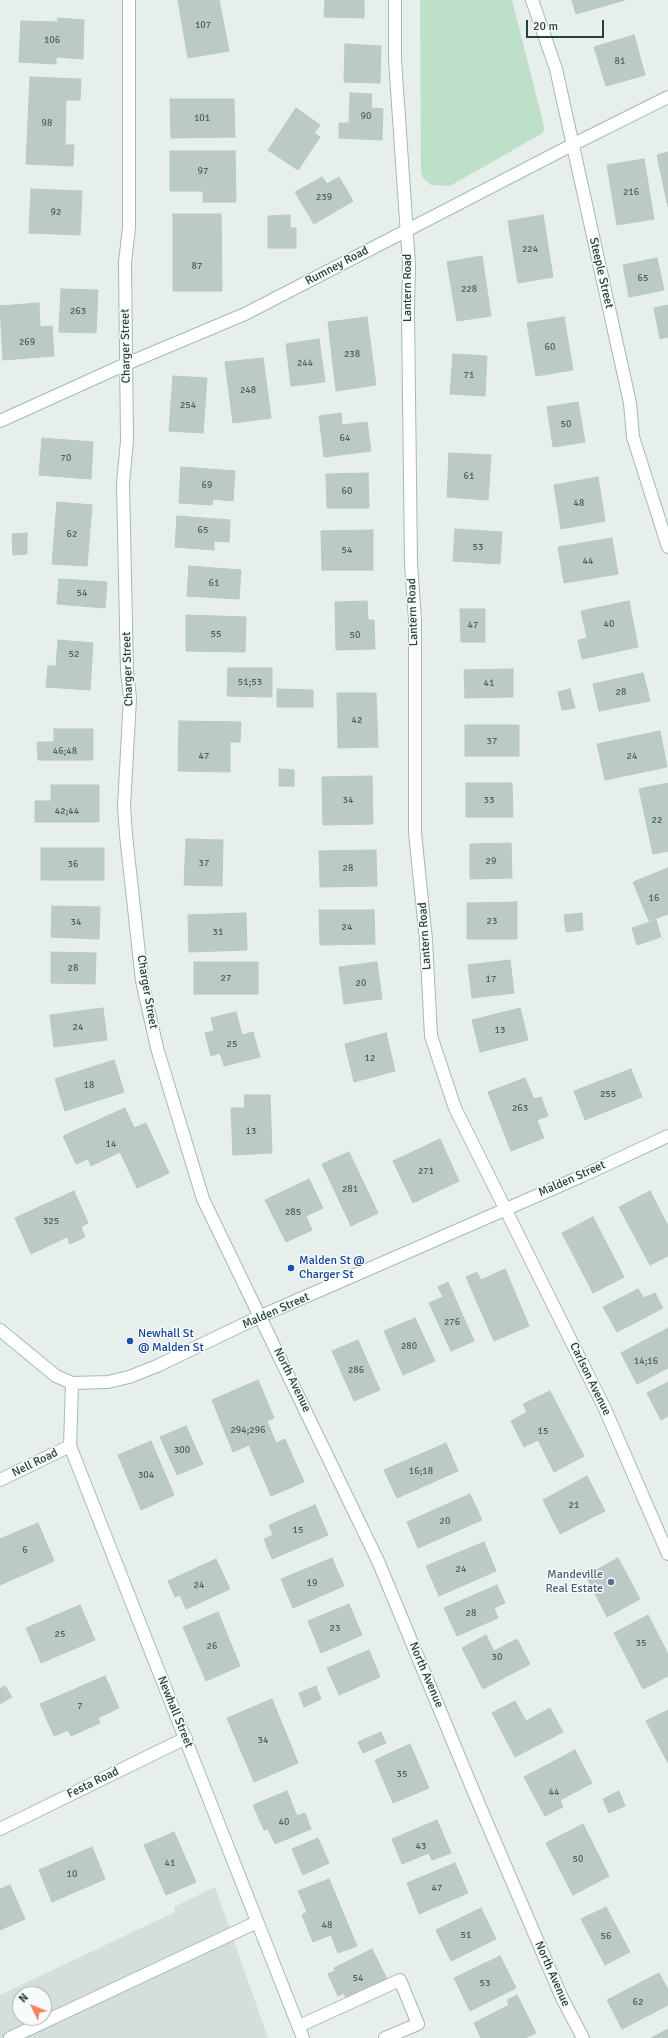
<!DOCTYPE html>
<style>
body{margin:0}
#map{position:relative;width:668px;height:2038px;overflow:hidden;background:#e6efeb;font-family:Signika,sans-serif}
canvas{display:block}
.north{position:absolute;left:12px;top:1986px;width:40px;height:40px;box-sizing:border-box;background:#f7fbf9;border:1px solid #a3b1ad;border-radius:50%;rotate:313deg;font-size:11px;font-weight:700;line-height:16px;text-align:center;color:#24423a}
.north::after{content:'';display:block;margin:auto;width:14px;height:18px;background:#f4845f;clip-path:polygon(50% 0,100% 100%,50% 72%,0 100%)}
.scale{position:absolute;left:526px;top:20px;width:78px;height:18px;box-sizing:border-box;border:2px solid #24423a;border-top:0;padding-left:5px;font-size:12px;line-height:14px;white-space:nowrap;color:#24423a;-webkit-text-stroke:3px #f7fbf9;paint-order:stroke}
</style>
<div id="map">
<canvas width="668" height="2038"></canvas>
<div class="north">N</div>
<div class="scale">20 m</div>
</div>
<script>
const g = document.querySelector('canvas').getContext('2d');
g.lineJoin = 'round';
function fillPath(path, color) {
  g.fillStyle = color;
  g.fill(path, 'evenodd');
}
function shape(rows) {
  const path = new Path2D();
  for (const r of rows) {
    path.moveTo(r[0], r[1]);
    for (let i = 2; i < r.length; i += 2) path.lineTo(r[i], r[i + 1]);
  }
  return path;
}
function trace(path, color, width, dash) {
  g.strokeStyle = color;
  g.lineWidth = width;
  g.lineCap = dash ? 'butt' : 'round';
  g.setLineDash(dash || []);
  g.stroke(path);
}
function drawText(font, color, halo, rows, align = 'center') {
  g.font = font + ' Signika,sans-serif';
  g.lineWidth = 3;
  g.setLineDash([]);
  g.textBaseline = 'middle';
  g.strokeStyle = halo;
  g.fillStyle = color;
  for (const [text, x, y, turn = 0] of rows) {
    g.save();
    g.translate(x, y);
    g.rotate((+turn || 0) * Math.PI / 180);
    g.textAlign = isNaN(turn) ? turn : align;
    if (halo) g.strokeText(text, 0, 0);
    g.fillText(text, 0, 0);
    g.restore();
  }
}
fillPath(shape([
 [215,1887,268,2038,0,2038,0,1995,175,1912,174,1907],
 [20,1994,44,1994,44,2018,20,2018]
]), '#d4dfda');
fillPath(shape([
 [420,0,512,0,544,126,543,133,450,186,431,185,423,178,421,172]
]), '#bfe0c8');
const building = shape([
 [178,0,219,0,229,51,188,58,178,0],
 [325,0,364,0,364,18,324,17,325,0],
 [572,0,625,0,576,14,572,0],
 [58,18,84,20,83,59,56,57,56,64,19,62,21,21,57,22,58,18],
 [634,35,645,75,606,86,594,47,634,35],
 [345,44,381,46,380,83,344,82,345,44],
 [30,77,81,79,80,100,66,100,65,145,74,145,73,166,26,164,30,77],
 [350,93,372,94,371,108,383,109,382,140,339,138,339,123,349,123,350,93],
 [170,99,234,99,235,137,171,138,170,99],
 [296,108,320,125,314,133,320,137,298,170,268,150,296,108],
 [170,151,235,151,236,202,203,202,203,191,170,191,170,151],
 [668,152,668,207,657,155,668,152],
 [644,159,654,219,617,225,607,165,644,159],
 [322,177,327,184,339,177,353,201,314,224,295,192,322,177],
 [31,189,82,191,80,235,29,233,31,189],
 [173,214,221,214,222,291,173,291,173,214],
 [290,215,290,228,296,228,296,248,268,248,268,216,290,215],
 [543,215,553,277,518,283,508,221,543,215],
 [482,256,491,316,457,321,447,262,482,256],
 [657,258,664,290,629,297,623,265,657,258],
 [61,289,98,290,96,333,59,332,61,289],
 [39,303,40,327,52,326,54,356,3,360,0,306,39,303],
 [668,305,668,337,660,339,654,308,668,305],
 [367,317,376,385,336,391,328,322,367,317],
 [564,317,573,370,536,376,527,323,564,317],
 [319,339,325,382,291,386,286,344,319,339],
 [453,354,487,356,485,396,450,394,453,354],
 [263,358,271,418,233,423,225,362,263,358],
 [173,376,207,378,203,433,169,431,173,376],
 [578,402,585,442,553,447,547,407,578,402],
 [341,413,342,425,367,422,371,451,324,457,319,416,341,413],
 [42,438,93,442,91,479,39,475,42,438],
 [449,453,491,455,488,500,447,497,449,453],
 [181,467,235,471,233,501,213,499,212,505,179,503,181,467],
 [368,473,369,508,327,508,326,474,368,473],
 [598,477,605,521,561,529,554,485,598,477],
 [57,502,92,505,87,566,52,564,57,502],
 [177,516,230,520,229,542,214,541,214,550,175,547,177,516],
 [455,529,502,532,500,564,453,561,455,529],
 [373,530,373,570,322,570,321,531,373,530],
 [27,533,27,554,13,555,12,534,27,533],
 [612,538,618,574,564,583,558,547,612,538],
 [189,566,241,570,239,599,187,596,189,566],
 [59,579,107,582,105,608,57,604,59,579],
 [367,601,368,620,374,620,375,649,336,650,335,602,367,601],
 [629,601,638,647,582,659,578,640,587,638,581,611,629,601],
 [460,609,485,609,485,642,461,642,460,609],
 [186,615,246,617,245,652,186,651,186,615],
 [58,640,93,643,90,690,46,687,48,666,56,666,58,640],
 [228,668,272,668,272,697,227,696,228,668],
 [513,669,513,697,465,698,464,670,513,669],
 [643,673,650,701,599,711,593,684,643,673],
 [277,689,313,690,313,707,277,707,277,689],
 [570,689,575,708,562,710,558,692,570,689],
 [337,693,376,693,378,747,338,748,337,693],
 [179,721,241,722,240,742,230,742,230,772,178,771,179,721],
 [465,725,519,725,519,756,465,756,465,725],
 [54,729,93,729,93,760,38,760,37,742,54,742,54,729],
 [660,731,667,767,605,780,597,744,660,731],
 [279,769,294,770,294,786,279,786,279,769],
 [372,776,373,824,323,825,322,777,372,776],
 [466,783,512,783,513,817,466,817,466,783],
 [668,783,668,851,653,854,639,789,668,783],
 [51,785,99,785,99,822,35,822,35,801,51,801,51,785],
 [186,839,223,840,222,886,184,885,186,839],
 [511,843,512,878,470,879,470,844,511,843],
 [41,848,104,848,104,880,41,880,41,848],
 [376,850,377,886,320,887,319,851,376,850],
 [668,868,668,914,649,921,633,882,668,868],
 [517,902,517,939,467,939,467,903,517,902],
 [52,906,100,907,99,939,51,937,52,906],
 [319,910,374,910,375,944,320,945,319,910],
 [246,913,247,950,189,952,188,915,246,913],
 [582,913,583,930,566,932,564,915,582,913],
 [656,920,661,937,637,945,632,928,656,920],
 [51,952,96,953,95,984,51,983,51,952],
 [510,960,514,993,472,998,468,965,510,960],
 [194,962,258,962,258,994,194,994,194,962],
 [377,962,382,999,344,1004,339,967,377,962],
 [103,1008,107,1040,54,1047,50,1015,103,1008],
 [520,1008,528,1040,480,1052,472,1020,520,1008],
 [236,1012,242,1035,253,1032,260,1057,224,1066,220,1053,211,1056,205,1033,214,1031,211,1018,236,1012],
 [386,1033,395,1071,354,1082,345,1044,386,1033],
 [114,1060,124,1092,65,1111,55,1079,114,1060],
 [631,1069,642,1097,585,1120,574,1091,631,1069],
 [525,1078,534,1099,541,1097,548,1116,537,1120,544,1138,511,1151,488,1092,525,1078],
 [244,1095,270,1095,272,1153,233,1155,231,1108,245,1108,244,1095],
 [125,1108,134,1128,146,1123,169,1173,137,1188,120,1152,91,1166,88,1159,76,1164,63,1136,125,1108],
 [440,1139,459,1181,413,1203,393,1161,440,1139],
 [349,1152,378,1213,351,1226,322,1164,349,1152],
 [309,1179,323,1208,306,1216,312,1230,286,1242,265,1200,309,1179],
 [74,1191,88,1223,81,1227,85,1237,70,1244,67,1237,31,1254,15,1218,74,1191],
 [650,1191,668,1226,668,1256,650,1265,619,1207,650,1191],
 [593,1217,624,1277,593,1293,562,1233,593,1217],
 [505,1269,529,1326,494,1341,466,1277,477,1272,481,1280,505,1269],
 [448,1282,474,1341,451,1351,429,1303,443,1297,438,1287,448,1282],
 [638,1289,644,1298,655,1293,663,1308,617,1332,603,1307,638,1289],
 [415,1318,435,1361,403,1375,384,1331,415,1318],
 [668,1328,668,1368,637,1384,621,1353,668,1328],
 [358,1340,380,1390,354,1401,332,1351,358,1340],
 [258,1380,274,1418,267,1421,276,1443,285,1439,304,1482,271,1496,249,1445,233,1452,212,1400,258,1380],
 [668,1382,668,1416,661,1420,647,1393,668,1382],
 [550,1391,584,1456,554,1472,538,1440,524,1447,511,1421,527,1412,523,1404,550,1391],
 [186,1426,203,1464,177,1475,160,1437,186,1426],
 [151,1441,174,1495,141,1510,118,1455,151,1441],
 [446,1443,458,1471,397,1498,384,1470,446,1443],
 [587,1476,605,1511,560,1534,543,1500,587,1476],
 [470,1494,482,1520,418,1548,407,1522,470,1494],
 [315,1505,328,1535,272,1559,264,1539,273,1535,269,1525,315,1505],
 [38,1523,54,1561,0,1585,0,1539,38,1523],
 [484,1542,496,1571,439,1596,426,1566,484,1542],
 [332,1558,344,1586,293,1608,281,1579,332,1558],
 [618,1558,640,1599,607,1617,586,1576,618,1558],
 [216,1559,230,1589,186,1609,180,1595,175,1597,168,1581,216,1559],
 [497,1585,505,1603,494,1608,498,1618,457,1636,444,1608,497,1585],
 [349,1604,362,1635,321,1653,308,1621,349,1604],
 [80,1605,95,1640,41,1663,26,1628,80,1605],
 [218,1612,240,1666,206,1681,183,1627,218,1612],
 [648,1615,668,1654,668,1676,643,1689,614,1633,648,1615],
 [486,1635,494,1651,517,1639,530,1664,483,1689,462,1648,486,1635],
 [369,1650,380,1677,339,1695,327,1668,369,1650],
 [105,1676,119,1708,98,1718,100,1723,71,1736,68,1730,54,1736,40,1704,105,1676],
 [5,1686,12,1697,0,1704,0,1689,5,1686],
 [316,1686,321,1699,304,1707,299,1693,316,1686],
 [272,1699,298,1763,254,1782,227,1718,272,1699],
 [515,1701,526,1721,550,1708,563,1732,515,1757,492,1713,515,1701],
 [668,1710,668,1763,646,1721,668,1710],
 [381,1732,386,1743,363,1753,358,1742,381,1732],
 [410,1744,429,1788,393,1803,375,1760,410,1744],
 [575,1750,592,1783,560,1800,563,1807,545,1816,524,1777,575,1750],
 [287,1791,297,1816,305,1813,311,1829,275,1844,268,1829,264,1830,253,1805,287,1791],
 [619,1791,625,1806,609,1813,603,1799,619,1791],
 [437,1820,451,1853,432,1860,429,1853,402,1864,392,1839,437,1820],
 [583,1824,609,1876,573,1895,546,1843,583,1824],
 [174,1832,196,1882,166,1895,144,1845,174,1832],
 [318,1838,329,1863,303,1875,292,1849,318,1838],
 [92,1847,105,1879,52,1902,39,1870,92,1847],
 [455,1863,468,1893,419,1914,407,1883,455,1863],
 [329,1879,357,1946,338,1953,331,1935,313,1942,302,1915,307,1912,298,1891,329,1879],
 [10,1885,25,1919,0,1930,0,1889,10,1885],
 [606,1907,630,1952,605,1965,581,1919,606,1907],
 [481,1908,496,1939,451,1961,436,1930,481,1908],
 [372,1949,388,1981,347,2001,344,1993,338,1996,328,1974,335,1971,334,1968,372,1949],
 [500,1956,516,1988,470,2011,454,1978,500,1956],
 [659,1973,668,1990,668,2005,622,2029,607,2000,659,1973],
 [517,1995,536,2033,525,2038,481,2038,474,2023,509,2005,507,2000,517,1995],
 [668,2029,668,2038,651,2038,668,2029]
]);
fillPath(building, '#bbcac4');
trace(building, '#b8c9c2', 1);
const lane = shape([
 [299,2026,400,1980,418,2024,385,2038],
 [10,2038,257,1922]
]);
const street = shape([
 [129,0,129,228,125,262,127,441,123,483,127,671,130,698,124,806,126,835,142,981,157,1048,203,1199,378,1561,478,1802,562,1998,583,2038],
 [395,0,395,60,409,264,408,311,411,564,415,620,415,833,426,940,431,1036,455,1108,605,1409,668,1554],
 [532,0,556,69,630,403,633,437,668,547],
 [0,1480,70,1446],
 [0,1829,186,1738]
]);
const secondary = shape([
 [0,421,126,364,245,314,572,145,668,97],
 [0,1330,56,1376,72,1383,108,1382,129,1377,157,1366,261,1316,582,1176,668,1136],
 [72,1383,70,1446,303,2038]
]);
trace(lane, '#a8b8b2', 14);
trace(street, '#a8b8b2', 14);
trace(secondary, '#a4bbb3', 14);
trace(lane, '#fff', 12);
trace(street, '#fff', 12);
trace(secondary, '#fff', 12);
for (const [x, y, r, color] of [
 [291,1268,4,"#1a4fb4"],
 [130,1341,4,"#1a4fb4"],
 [611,1582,4,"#5c6f8a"]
]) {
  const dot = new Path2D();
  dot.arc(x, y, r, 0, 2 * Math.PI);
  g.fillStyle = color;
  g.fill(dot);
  trace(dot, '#f7fbf9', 1.5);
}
drawText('10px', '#4a645c', null, [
 ["107",203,25],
 ["106",52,40],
 ["81",620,61],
 ["90",366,116],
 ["101",202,118],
 ["98",47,123],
 ["97",203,171],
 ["216",631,192],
 ["239",324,197],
 ["92",56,212],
 ["224",530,249],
 ["87",197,266],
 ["65",643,278],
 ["228",469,289],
 ["263",78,311],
 ["269",27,342],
 ["60",550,347],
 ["238",352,354],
 ["244",305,363],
 ["71",469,375],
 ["248",248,390],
 ["254",188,405],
 ["50",566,424],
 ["64",345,438],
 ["70",66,458],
 ["61",469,476],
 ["69",207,485],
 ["60",347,491],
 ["48",579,503],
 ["65",203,530],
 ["62",72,534],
 ["53",478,547],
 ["54",347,550],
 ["44",588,561],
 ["61",214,583],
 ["54",82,593],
 ["40",609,624],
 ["47",473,625],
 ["55",216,634],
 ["50",355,635],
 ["52",74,654],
 ["51;53",250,682],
 ["41",489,683],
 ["28",621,692],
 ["42",357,720],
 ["37",492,741],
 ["46;48",65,751],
 ["47",204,756],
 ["24",632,756],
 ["34",348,800],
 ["33",489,800],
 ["42;44",67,811],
 ["22",657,820],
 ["29",491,861],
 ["37",204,863],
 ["36",73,864],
 ["28",348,868],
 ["16",654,898],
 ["23",492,921],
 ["34",76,922],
 ["24",347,927],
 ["31",218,932],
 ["28",73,968],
 ["27",226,978],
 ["17",491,979],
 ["20",361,983],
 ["24",78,1027],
 ["13",500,1030],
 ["25",232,1044],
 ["12",370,1058],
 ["18",89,1085],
 ["255",608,1094],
 ["263",520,1108],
 ["13",251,1131],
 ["14",111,1144],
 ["271",426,1171],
 ["281",350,1189],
 ["285",293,1212],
 ["325",51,1221],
 ["276",452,1322],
 ["280",409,1346],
 ["14;16",646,1361],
 ["286",356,1370],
 ["294;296",248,1430],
 ["15",543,1431],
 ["300",182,1450],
 ["16;18",421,1471],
 ["304",146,1475],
 ["21",574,1505],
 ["20",445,1521],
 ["15",298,1530],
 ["6",25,1550],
 ["24",461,1569],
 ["19",312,1583],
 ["24",199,1585],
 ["28",471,1613],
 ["23",335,1628],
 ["25",60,1634],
 ["35",641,1643],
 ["26",212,1646],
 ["30",497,1657],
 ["7",80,1706],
 ["34",263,1740],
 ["35",402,1774],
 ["44",554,1792],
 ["40",284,1822],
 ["43",421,1846],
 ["50",578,1859],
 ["41",170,1863],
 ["10",72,1874],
 ["47",437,1888],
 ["48",327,1925],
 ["51",466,1935],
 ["56",606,1936],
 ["54",358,1978],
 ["53",485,1983],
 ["62",638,2002]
]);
drawText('12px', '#24423a', '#f7fbf9', [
 ["Rumney Road",337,266,-28],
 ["Steeple Street",601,273,77],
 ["Lantern Road",408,288,-90],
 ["Charger Street",126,346,-91],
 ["Lantern Road",413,612,-92],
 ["Charger Street",128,669,-92],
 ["Lantern Road",425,936,-94],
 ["Charger Street",147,992,80],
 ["Malden Street",572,1179,-24],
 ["Malden Street",276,1311,-24],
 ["Carlson Avenue",590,1379,64],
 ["North Avenue",292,1380,64],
 ["Nell Road",35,1463,-26],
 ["North Avenue",426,1675,67],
 ["Newhall Street",175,1712,68],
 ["Festa Road",93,1783,-26],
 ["North Avenue",552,1974,66]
]);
drawText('12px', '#164399', '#f7fbf9', [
 ["Malden St @",299,1261],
 ["Charger St",299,1275],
 ["Newhall St",138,1334],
 ["@ Malden St",138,1348]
], 'left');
drawText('12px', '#4e5e75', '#f7fbf9', [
 ["Mandeville",603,1575],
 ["Real Estate",603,1589]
], 'right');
</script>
